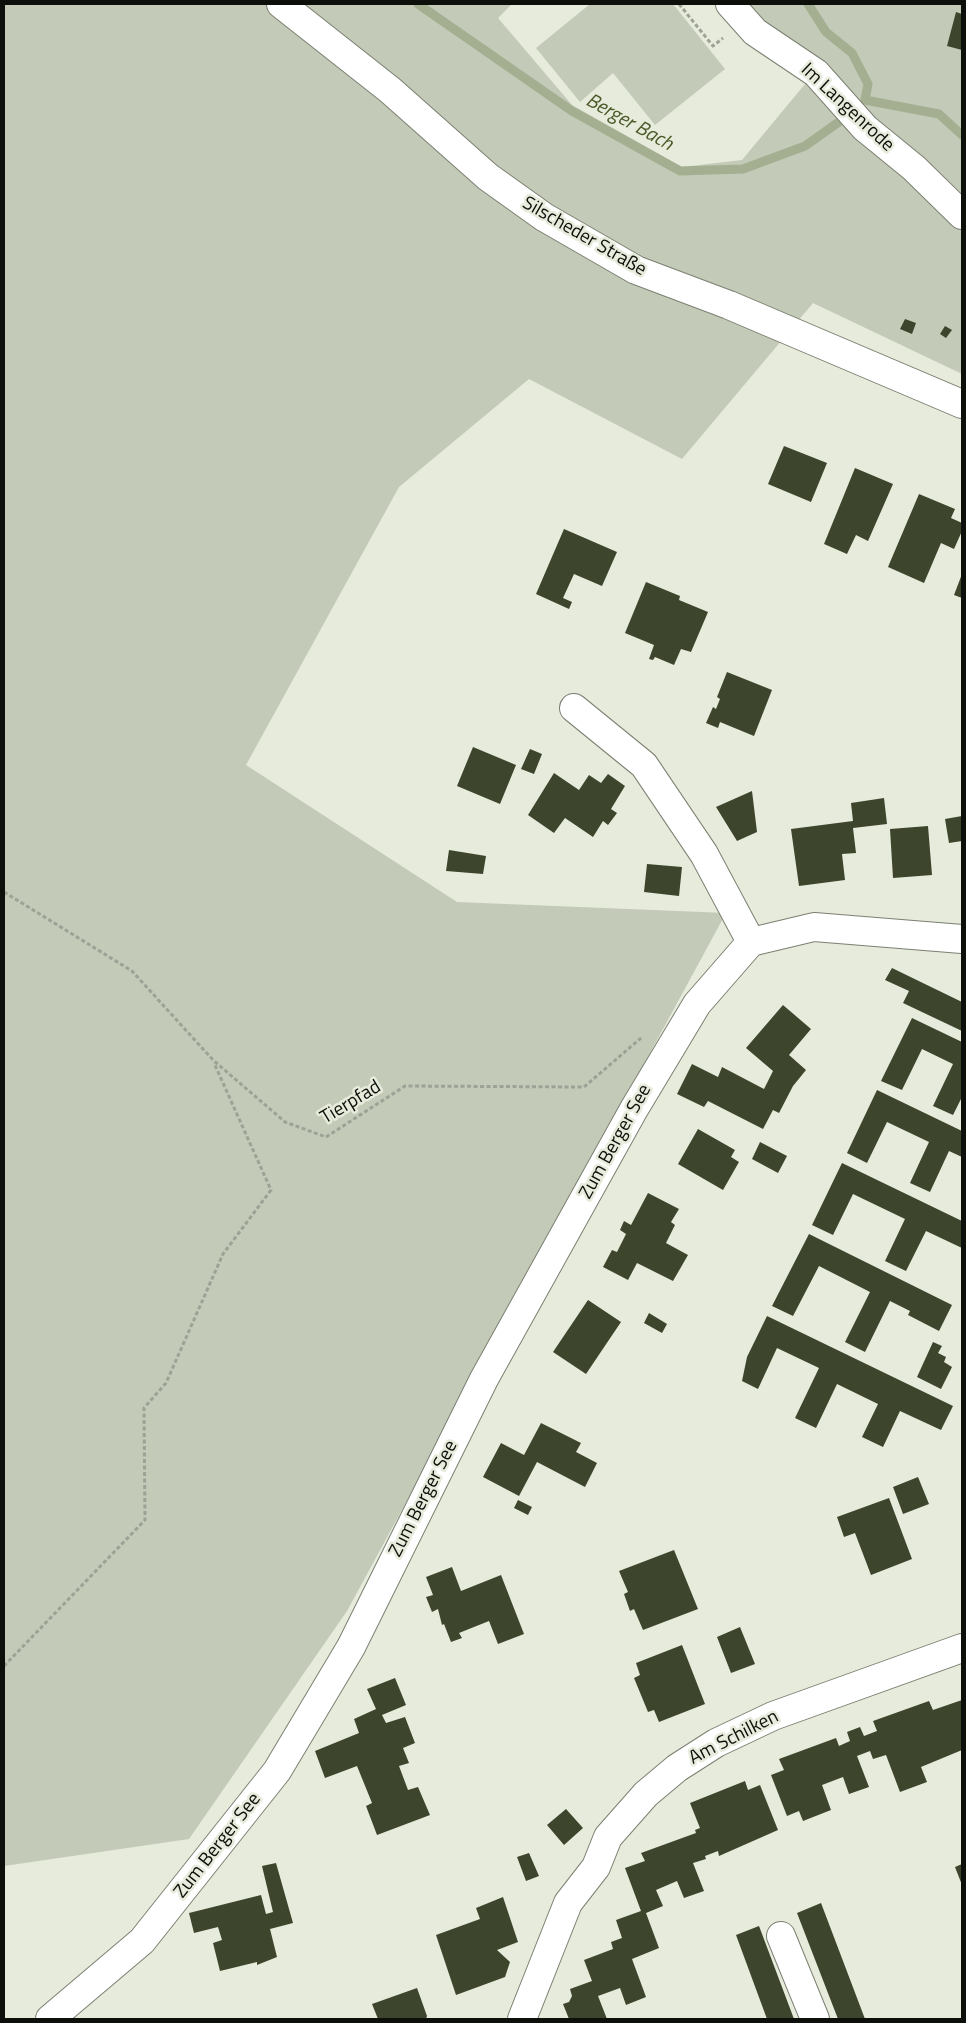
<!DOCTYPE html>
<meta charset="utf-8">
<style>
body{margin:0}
#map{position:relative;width:966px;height:2023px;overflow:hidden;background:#e6ebdb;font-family:"Titillium Web",sans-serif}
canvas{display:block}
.frame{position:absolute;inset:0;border:5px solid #0d0f0a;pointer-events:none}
</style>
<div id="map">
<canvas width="966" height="2023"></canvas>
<div class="frame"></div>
</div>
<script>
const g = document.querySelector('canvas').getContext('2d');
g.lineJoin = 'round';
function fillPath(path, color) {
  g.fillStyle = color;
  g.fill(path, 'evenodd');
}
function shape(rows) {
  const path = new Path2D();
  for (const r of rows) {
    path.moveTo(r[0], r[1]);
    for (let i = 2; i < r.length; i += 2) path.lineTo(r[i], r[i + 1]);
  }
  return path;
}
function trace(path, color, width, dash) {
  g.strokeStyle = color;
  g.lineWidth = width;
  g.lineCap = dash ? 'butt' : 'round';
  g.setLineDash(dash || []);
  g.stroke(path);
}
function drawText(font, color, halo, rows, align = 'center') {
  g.font = font + ' "Titillium Web",sans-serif';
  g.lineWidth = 5;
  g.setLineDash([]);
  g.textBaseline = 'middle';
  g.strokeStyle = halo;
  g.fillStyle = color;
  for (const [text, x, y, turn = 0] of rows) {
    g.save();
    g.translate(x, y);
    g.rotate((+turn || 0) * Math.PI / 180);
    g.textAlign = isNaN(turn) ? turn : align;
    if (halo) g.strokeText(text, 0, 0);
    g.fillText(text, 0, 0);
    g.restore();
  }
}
fillPath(shape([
 [4,4,512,4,498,18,572,105,682,167,742,160,820,66,772,33,744,4,962,4,962,374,813,303,682,459,529,379,399,487,246,765,457,902,726,913,347,1611,189,1839,4,1866],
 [590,4,673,4,725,69,655,125,613,73,580,102,536,48]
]), '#c3cab7');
trace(shape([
 [418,4,572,111,680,171,743,169,805,146,843,119],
 [808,4,826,32,852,53,868,84,865,100,939,114,962,135]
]), '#a4ae91', 9);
fillPath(shape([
 [956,12,962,14,962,50,947,46],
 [905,319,916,323,912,334,900,329],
 [945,326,952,330,946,338,940,334],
 [784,446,827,463,811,502,768,484],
 [855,468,893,484,868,541,856,535,847,554,824,544],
 [919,494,955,509,951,518,962,523,962,531,954,549,941,543,924,583,888,567],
 [564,529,617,552,602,586,574,574,563,598,572,602,569,609,536,594],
 [962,574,962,598,954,595],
 [646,582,680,596,679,600,708,612,691,652,681,649,674,665,655,657,653,660,649,659,654,645,625,633],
 [727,672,772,690,754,736,720,722,718,728,706,723,713,707,716,709,720,699,717,697],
 [473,747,516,765,500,804,457,786],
 [530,749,542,754,534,774,521,769],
 [554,773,579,790,589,775,601,783,608,774,625,786,611,809,617,813,608,825,603,821,593,837,565,818,554,833,528,815],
 [752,791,757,832,737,841,716,807],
 [884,798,887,824,853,828,856,853,842,854,845,880,799,886,791,829,853,821,851,803],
 [962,816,962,841,949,843,945,819],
 [928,826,932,875,893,878,890,829],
 [449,850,486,856,483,874,446,871],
 [647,864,682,867,679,896,644,892],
 [892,968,962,1002,962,1031,903,1003,909,991,885,980],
 [783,1005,811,1029,789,1055,806,1070,793,1086,779,1113,773,1110,763,1129,708,1101,704,1107,677,1094,692,1064,718,1077,722,1067,764,1089,773,1071,746,1048],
 [912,1018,962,1042,962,1097,953,1115,933,1106,953,1064,922,1049,902,1090,881,1081],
 [877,1090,962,1131,962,1157,949,1151,930,1192,910,1183,929,1142,887,1122,867,1163,847,1153],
 [698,1129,735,1150,731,1157,739,1162,723,1190,678,1164],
 [760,1142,787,1156,778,1173,752,1159],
 [842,1163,962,1221,962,1248,926,1231,906,1271,885,1261,905,1219,853,1194,833,1235,812,1225],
 [648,1193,679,1209,671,1222,675,1225,666,1243,688,1255,673,1281,637,1263,628,1280,603,1267,612,1250,617,1252,626,1234,620,1230,624,1221,631,1225],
 [809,1234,952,1305,939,1331,908,1315,910,1311,890,1301,865,1352,845,1342,870,1292,819,1266,793,1316,772,1306],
 [588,1300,621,1322,586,1374,553,1352],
 [649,1313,667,1324,662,1333,644,1323],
 [767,1316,953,1406,941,1430,900,1411,883,1447,862,1437,878,1404,837,1384,816,1428,795,1418,819,1368,777,1348,758,1389,742,1381,747,1357],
 [933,1342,942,1346,938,1353,946,1357,944,1362,952,1367,941,1389,917,1377],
 [541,1423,581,1443,576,1452,597,1463,585,1487,537,1462,519,1496,483,1477,501,1443,524,1455],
 [918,1477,929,1504,903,1514,893,1487],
 [889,1498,912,1559,871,1575,855,1533,844,1537,837,1517],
 [518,1500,532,1507,528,1515,514,1508],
 [674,1550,698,1609,643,1630,634,1609,630,1611,624,1594,628,1592,619,1571],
 [452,1567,461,1591,501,1575,524,1634,498,1644,489,1621,459,1633,462,1638,451,1642,444,1624,442,1625,438,1609,432,1612,426,1597,433,1595,426,1577],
 [740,1627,755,1664,731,1673,717,1637],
 [682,1645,705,1704,659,1722,654,1710,648,1712,634,1678,640,1675,636,1663],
 [395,1678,406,1705,382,1715,386,1723,405,1717,415,1743,403,1748,409,1763,399,1766,408,1790,418,1787,430,1815,377,1835,366,1806,372,1803,357,1766,325,1778,315,1751,359,1733,354,1719,376,1709,367,1689],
 [962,1700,962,1750,921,1767,927,1782,900,1792,886,1755,873,1759,870,1751,857,1756,869,1787,849,1794,843,1777,822,1785,831,1810,803,1821,799,1811,787,1816,771,1775,784,1770,779,1759,836,1738,839,1746,850,1741,847,1732,860,1727,864,1736,877,1731,873,1721,929,1701,933,1710],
 [745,1781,748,1790,760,1785,778,1830,719,1856,718,1851,705,1856,706,1859,693,1863,704,1891,684,1898,677,1881,656,1890,663,1906,646,1913,659,1948,632,1959,646,1997,626,2005,620,1988,598,1996,607,2019,569,2019,563,2004,569,2002,572,1996,570,1989,592,1981,584,1960,613,1949,611,1942,622,1938,616,1920,641,1911,625,1868,645,1861,641,1853,696,1833,695,1830,700,1828,690,1803],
 [566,1809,583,1828,564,1845,547,1825],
 [529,1853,539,1876,526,1881,517,1857],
 [276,1863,293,1923,270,1929,277,1957,257,1965,257,1962,220,1971,213,1943,222,1940,218,1927,194,1933,189,1913,261,1895,266,1914,273,1912,262,1866],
 [962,1864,962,1885,955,1867],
 [503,1897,518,1942,497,1950,510,1962,505,1977,456,1995,436,1935,480,1919,476,1908],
 [821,1903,865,2019,838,2019,797,1913],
 [759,1926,794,2019,767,2019,736,1935],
 [417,1988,427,2016,426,2019,378,2019,372,2004]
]), '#3d452c');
const minor = shape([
 [281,4,390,90,488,177,544,217,636,270,729,305,962,404],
 [730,4,755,32,816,73,865,128,914,168,962,215],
 [574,708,644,765,704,854,751,942],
 [781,1936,815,2019],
 [50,2019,142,1941,277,1771,351,1647,484,1379,634,1109,697,1004,751,942,814,927,962,939],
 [522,2019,568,1903,596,1867,608,1837,646,1794,677,1768,716,1743,773,1716,962,1648]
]);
trace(minor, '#7b8072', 30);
trace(shape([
 [679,4,713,46,723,38],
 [4,892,132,971,213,1060,285,1122,326,1137,405,1086,584,1087,641,1038],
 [4,1666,145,1520,144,1408,166,1383,223,1254,271,1190,214,1063]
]), '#9ea296', 3, [4, 2.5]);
trace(minor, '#fff', 28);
drawText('19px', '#0d0f0a', '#e6ebdb', [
 ["Im Langenrode",847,108,43],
 ["Silscheder Straße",584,237,30],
 ["Tierpfad",351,1103,-31],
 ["Zum Berger See",616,1142,-61],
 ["Zum Berger See",424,1499,-63],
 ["Am Schilken",734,1738,-27],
 ["Zum Berger See",218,1846,-52]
]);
drawText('italic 20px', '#4b5929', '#e6ebdb', [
 ["Berger Bach",629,123,29]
]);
</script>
